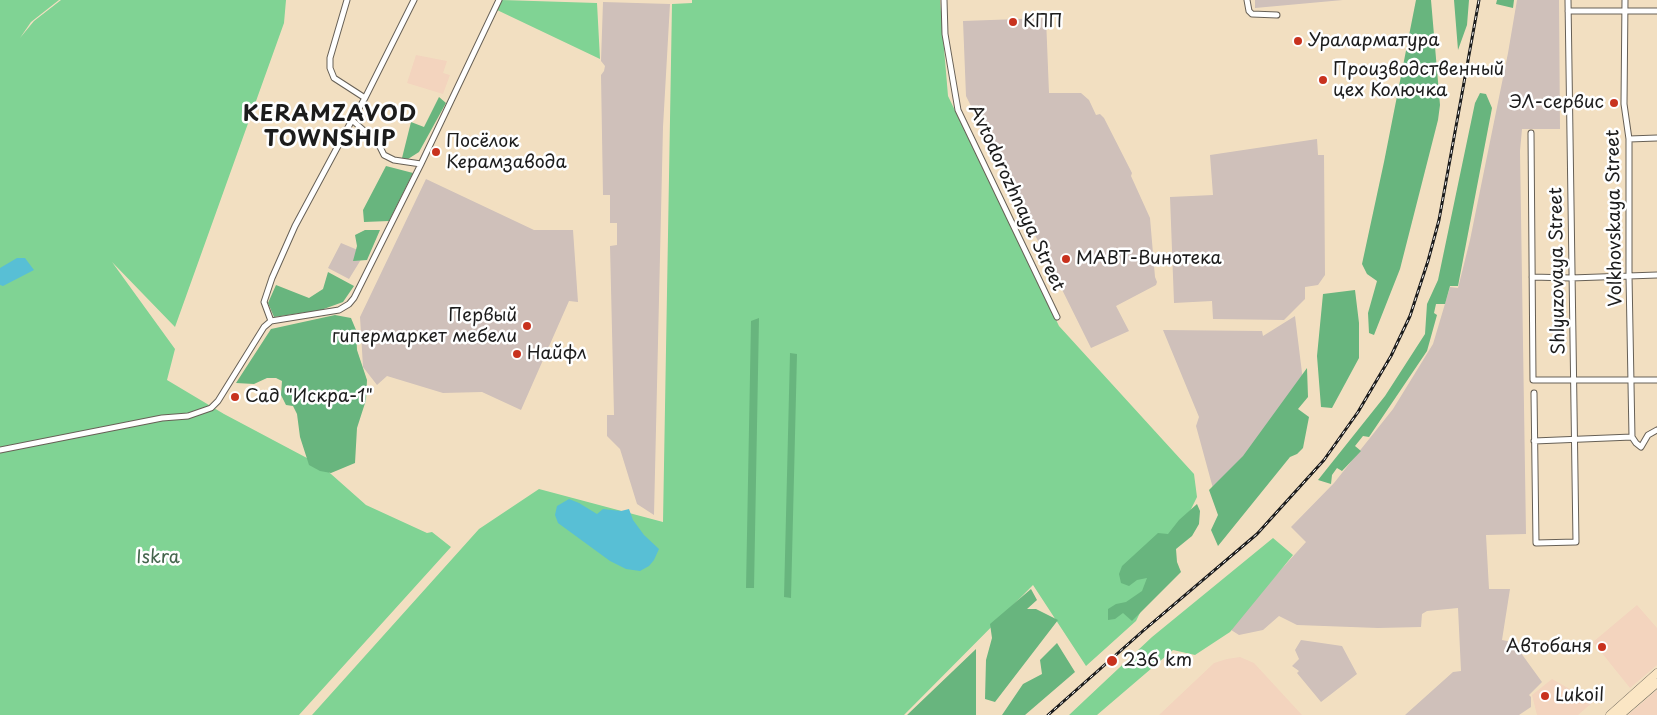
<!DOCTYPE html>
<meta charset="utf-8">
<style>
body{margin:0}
canvas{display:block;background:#f2dfc1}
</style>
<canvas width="1657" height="715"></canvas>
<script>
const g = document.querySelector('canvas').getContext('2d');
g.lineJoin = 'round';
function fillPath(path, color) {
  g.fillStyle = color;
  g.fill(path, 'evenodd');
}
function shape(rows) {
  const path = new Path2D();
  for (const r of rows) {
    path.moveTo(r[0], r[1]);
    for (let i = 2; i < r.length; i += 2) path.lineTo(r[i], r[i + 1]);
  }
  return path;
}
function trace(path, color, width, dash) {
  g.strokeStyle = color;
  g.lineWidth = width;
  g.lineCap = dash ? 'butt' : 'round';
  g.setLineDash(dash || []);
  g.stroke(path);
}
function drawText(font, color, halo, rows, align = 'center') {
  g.font = font + ' "Playpen Sans",sans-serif';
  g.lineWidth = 5;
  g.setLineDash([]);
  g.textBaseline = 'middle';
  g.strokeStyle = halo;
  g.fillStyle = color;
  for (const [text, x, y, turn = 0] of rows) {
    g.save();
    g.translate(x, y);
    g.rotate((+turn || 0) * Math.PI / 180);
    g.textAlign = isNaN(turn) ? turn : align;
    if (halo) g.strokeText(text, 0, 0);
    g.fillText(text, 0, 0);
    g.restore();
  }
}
fillPath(shape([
 [416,55,447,61,443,73,450,75,443,94,407,83],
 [1637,605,1657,628,1657,665,1630,688,1593,642],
 [1240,657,1254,663,1302,715,1159,715,1214,663,1227,659],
 [1552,679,1593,702,1578,715,1537,715,1532,695],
 [1657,690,1657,715,1628,715]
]), '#f3d4be');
fillPath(shape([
 [1255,0,1343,0,1255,8],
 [1517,0,1559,0,1560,129,1522,129,1520,151,1526,534,1486,535,1489,589,1510,589,1502,640,1513,642,1542,682,1529,695,1531,697,1531,707,1519,715,1405,715,1453,672,1461,671,1458,608,1427,611,1422,614,1421,627,1378,628,1297,625,1279,616,1263,630,1239,635,1228,628,1306,542,1291,527,1334,483,1393,409,1433,344,1450,287,1458,288,1470,240,1508,53],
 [603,2,670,4,663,127,654,515,637,504,620,449,607,436,607,415,614,415,610,246,617,245,617,223,610,223,610,195,603,195,601,75,604,71,605,66,601,61],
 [1046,18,1049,93,1081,93,1089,100,1096,115,1100,114,1104,118,1132,173,1131,176,1150,218,1155,277,1157,282,1156,285,1116,306,1129,331,1091,348,966,96,963,21],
 [1317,139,1318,155,1324,155,1325,275,1318,285,1305,287,1305,299,1284,320,1213,319,1212,301,1174,303,1170,197,1213,195,1210,155],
 [426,179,534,230,573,230,578,302,569,301,521,410,482,392,443,393,387,376,377,385,363,367,360,317],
 [341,243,365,253,349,279,328,268],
 [1295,316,1304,389,1214,492,1196,426,1199,417,1163,330,1262,331,1263,336],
 [1301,640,1342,646,1357,674,1321,702,1297,673,1299,671,1292,666,1299,659,1295,650]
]), '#cfc0ba');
fillPath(shape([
 [0,0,59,0,31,22,20,38,34,21,61,0,286,0,284,23,175,327,112,262,175,349,167,380,224,414,322,466,366,505,427,533,432,532,451,547,299,715,0,715],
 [502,0,597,3,600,59,497,10],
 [692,0,940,0,948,96,1059,326,1194,474,1197,497,1136,621,1086,666,1033,585,904,715,312,715,479,529,539,489,663,522,672,4,692,3],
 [1273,538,1293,555,1230,632,1195,655,1173,650,1097,715,1069,715,1152,637]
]), '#80d394');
fillPath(shape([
 [1416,0,1431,0,1440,105,1438,120,1400,269,1374,335,1369,333,1368,313,1377,281,1367,274,1362,264,1384,162],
 [1454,0,1469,0,1467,25,1458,50],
 [1497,0,1514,0,1513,8,1496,4],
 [1480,93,1486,94,1492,108,1458,286,1450,286,1445,304,1436,304,1434,313,1437,315,1427,351,1369,437,1363,436,1355,446,1361,451,1342,471,1337,468,1332,475,1331,484,1318,480,1385,396,1425,334,1427,304,1438,280,1475,103],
 [439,97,446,103,419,152,408,159,402,158,411,122,424,127],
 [386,166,413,173,389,221,364,222,363,210],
 [365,230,380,230,367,260,353,261,357,246,355,235],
 [328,272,354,286,343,302,321,310,274,317,268,303,276,285,309,298,323,289],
 [1355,290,1359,323,1359,358,1332,408,1321,407,1317,356,1323,294],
 [335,315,351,318,356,330,357,350,367,380,366,400,357,428,355,463,331,473,320,471,309,465,300,437,297,414,293,406,286,405,281,395,282,381,276,378,267,378,254,384,236,383,271,329],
 [759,318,754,588,746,588,751,321],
 [790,353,797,354,791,598,784,597],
 [1307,368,1308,397,1298,409,1309,417,1303,448,1297,454,1290,457,1218,546,1211,530,1218,515,1209,490,1243,456],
 [1197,504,1200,511,1199,524,1192,536,1176,549,1177,562,1181,572,1132,621,1123,613,1115,619,1108,620,1108,609,1116,604,1126,602,1142,591,1147,578,1137,580,1129,586,1121,583,1119,574,1122,566,1158,533,1168,534,1179,520],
 [1031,589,1037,600,1027,609,1036,609,1058,620,995,702,985,699,986,660,992,638,990,624],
 [1057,643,1075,672,1025,715,1002,715,1023,684,1042,674,1040,660],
 [976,649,976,715,907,715]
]), '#68b57e');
fillPath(shape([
 [17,258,25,258,34,270,3,286,0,285,0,268],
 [569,499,579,503,597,514,603,509,621,511,629,509,633,520,644,535,659,549,654,560,649,566,640,571,626,569,610,561,558,523,555,515,557,506]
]), '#58bfd5');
const minor = shape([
 [347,0,330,58,330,68,334,78,365,98],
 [944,0,945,34,958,110,1057,317],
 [1247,0,1249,11,1252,14,1277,15],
 [1625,0,1624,104,1629,139,1629,276,1632,437,1636,443,1641,447,1648,435,1657,430],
 [1568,11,1657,11],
 [352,120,378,143,384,155,394,160,421,164],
 [1531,133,1533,380,1657,380],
 [1629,139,1657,138],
 [1532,277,1571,278,1657,275],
 [271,321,264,302,272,278,295,226,352,120,365,98,414,0],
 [1534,393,1536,543,1576,542,1568,0],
 [1534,441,1632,437],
 [0,450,162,418,188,416,211,408,218,401,264,327,271,321,339,310,349,304,354,298,421,164,499,0]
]);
const secondary = shape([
 [1610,715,1657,673],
 [1620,715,1657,683]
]);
trace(minor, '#676056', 7);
trace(secondary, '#676056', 9);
trace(minor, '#fff', 5);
trace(secondary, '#fbe6c4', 8);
const rail = shape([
 [1048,715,1144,630,1257,534,1324,460,1358,412,1391,356,1410,316,1428,261,1439,220,1479,0]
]);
trace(rail, '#1c1c1c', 3);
trace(rail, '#fff', 1, [4]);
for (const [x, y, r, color] of [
 [1013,22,5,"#c8321e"],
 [1298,41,5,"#c8321e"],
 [1323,80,5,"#c8321e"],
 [1614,103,5,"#c8321e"],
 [436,152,5,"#c8321e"],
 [1066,259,5,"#c8321e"],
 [527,326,5,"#c8321e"],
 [517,354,5,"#c8321e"],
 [235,397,5,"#c8321e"],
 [1602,647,5,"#c8321e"],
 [1112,661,6,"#c8321e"],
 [1545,696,5,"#c8321e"]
]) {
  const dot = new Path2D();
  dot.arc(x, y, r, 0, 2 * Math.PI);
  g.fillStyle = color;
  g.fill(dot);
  trace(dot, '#fff', 2);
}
drawText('18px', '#1c1c1c', '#fff', [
 ["КПП",1023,22],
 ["Ураларматура",1308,41],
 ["Производственный",1333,70],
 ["цех Колючка",1333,91],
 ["ЭЛ-сервис",1604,103,"right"],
 ["Посёлок",446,142],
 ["Керамзавода",446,163],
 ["МАВТ-Винотека",1076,259],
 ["Первый",517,316,"right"],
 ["гипермаркет мебели",517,337,"right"],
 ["Найфл",527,354],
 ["Сад \"Искра-1\"",245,397],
 ["Автобаня",1592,647,"right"],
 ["236 km",1123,661],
 ["Lukoil",1555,696]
], 'left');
drawText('18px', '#1c1c1c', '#fff', [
 ["Avtodorozhnaya Street",1016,198,65],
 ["Volkhovskaya Street",1615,218,-91],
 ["Shlyuzovaya Street",1558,271,-91]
]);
drawText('18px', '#44654c', '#fff', [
 ["Iskra",158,558]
]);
g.letterSpacing = '1px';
drawText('bold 22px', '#1c1c1c', '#fff', [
 ["KERAMZAVOD",330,115],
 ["TOWNSHIP",330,140]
]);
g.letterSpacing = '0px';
</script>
